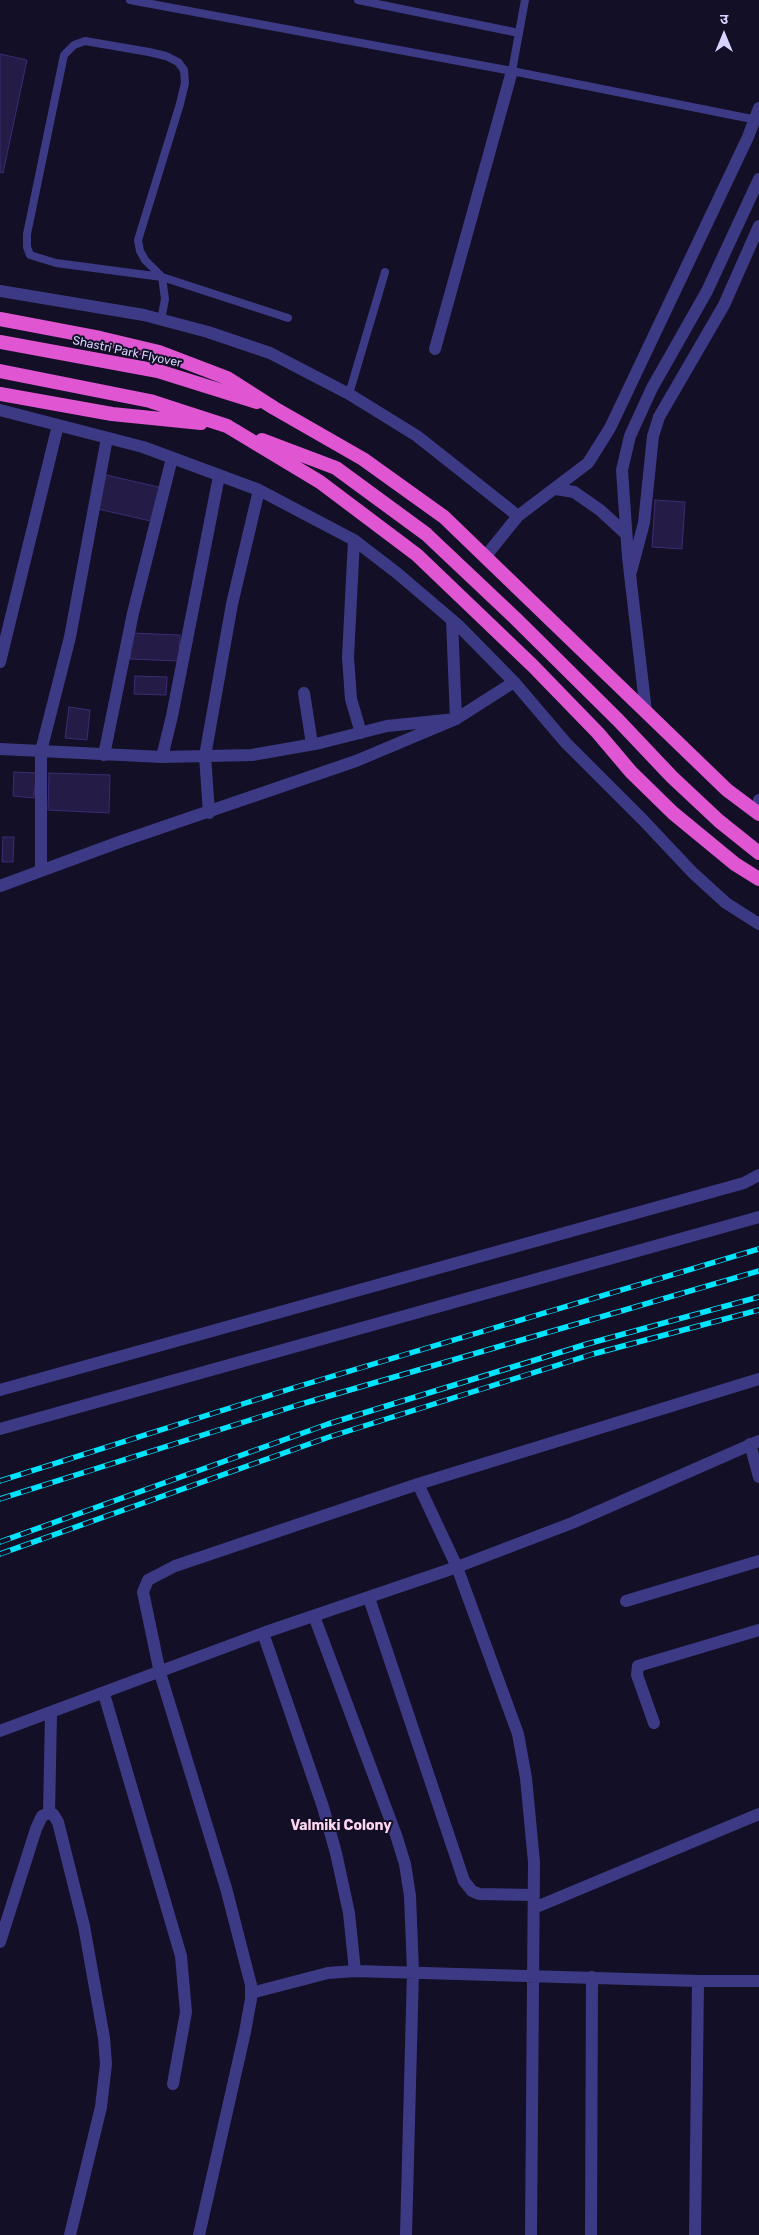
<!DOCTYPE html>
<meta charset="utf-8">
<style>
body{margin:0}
#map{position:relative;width:759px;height:2235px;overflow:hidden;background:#130f26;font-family:Rubik,"Noto Sans Devanagari",sans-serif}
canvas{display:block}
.north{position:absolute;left:699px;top:10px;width:50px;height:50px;-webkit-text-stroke:4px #130f26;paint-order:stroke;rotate:0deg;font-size:14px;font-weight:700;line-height:20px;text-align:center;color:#d9d4ff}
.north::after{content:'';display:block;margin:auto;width:18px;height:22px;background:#d9d4ff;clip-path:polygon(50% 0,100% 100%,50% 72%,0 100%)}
</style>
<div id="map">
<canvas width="759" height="2235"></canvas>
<div class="north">उ</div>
</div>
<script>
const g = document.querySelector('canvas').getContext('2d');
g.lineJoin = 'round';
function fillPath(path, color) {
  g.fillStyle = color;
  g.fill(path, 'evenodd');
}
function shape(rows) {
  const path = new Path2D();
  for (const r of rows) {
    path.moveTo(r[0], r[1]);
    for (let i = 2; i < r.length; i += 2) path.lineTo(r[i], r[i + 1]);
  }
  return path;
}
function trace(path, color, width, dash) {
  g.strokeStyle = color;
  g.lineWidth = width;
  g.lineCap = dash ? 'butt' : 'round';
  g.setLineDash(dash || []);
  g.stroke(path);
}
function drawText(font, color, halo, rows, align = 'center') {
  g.font = font + ' Rubik,sans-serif';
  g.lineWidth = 4;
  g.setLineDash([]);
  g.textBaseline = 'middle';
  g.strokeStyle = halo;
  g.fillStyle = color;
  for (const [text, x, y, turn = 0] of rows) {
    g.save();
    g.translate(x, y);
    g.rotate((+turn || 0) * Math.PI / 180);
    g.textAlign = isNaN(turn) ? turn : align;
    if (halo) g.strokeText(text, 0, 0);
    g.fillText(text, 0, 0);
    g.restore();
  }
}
const building = shape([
 [0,54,27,60,3,173,0,172,0,54],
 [106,475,163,488,155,522,98,509,106,475],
 [655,500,685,502,682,549,652,547,655,500],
 [131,633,180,635,179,661,130,659,131,633],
 [135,676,167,677,166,695,134,694,135,676],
 [69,707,90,710,87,740,65,738,69,707],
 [14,772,36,773,34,798,13,796,14,772],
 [49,773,110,775,109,813,48,810,49,773],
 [3,837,14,837,13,862,2,862,3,837]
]);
fillPath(building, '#241b47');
trace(building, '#3b2d73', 1);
trace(shape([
 [130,0,512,71,757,120],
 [358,0,519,33],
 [512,71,525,0],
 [161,320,165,299,162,277,145,260,140,251,138,240,180,104,185,83,184,70,178,62,166,56,149,52,85,41,74,45,64,55,27,234,27,247,30,255,56,263,162,277,288,318],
 [349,394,385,272]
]), '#3d3a85', 8);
trace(shape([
 [0,291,144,315,208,332,270,353,349,394,417,436,518,516],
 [435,349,512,71],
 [0,410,143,447,259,490,354,540,397,573,458,625,514,682,566,743,643,820,693,873,726,903,759,924],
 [354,540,348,657,351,699,361,733],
 [630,575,644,523,653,436,659,417,724,305,759,226],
 [0,662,58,425],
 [304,693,312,744],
 [0,749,162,757,252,755,320,743,387,726,456,719,452,620],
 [104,755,133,613,172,458],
 [162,757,172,716,219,476],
 [209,813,205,756,232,604,259,490],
 [759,814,759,800],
 [41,870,41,751,70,637,107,438],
 [0,886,122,841,356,761,456,719,514,682],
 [750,1444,759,1477],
 [418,1484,457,1567,518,1734,526,1778,534,1862,531,2235],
 [369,1598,464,1881,472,1891,479,1894,534,1895],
 [626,1601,759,1561],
 [314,1616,396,1835,405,1864,410,1896,413,1971,406,2235],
 [263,1633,323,1807,336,1853,349,1913,355,1971],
 [104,1694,181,1956,186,2012,173,2084],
 [654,1723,637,1675,638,1666,759,1630],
 [0,1731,263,1633,457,1567,572,1523,759,1441],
 [49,1813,53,1814,58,1822,84,1926,104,2038,106,2064,101,2107,70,2235],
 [49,1813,51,1714],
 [534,1908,759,1814],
 [0,1942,36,1829,42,1816,49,1813],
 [251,1993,328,1973,355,1971,698,1981,759,1981],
 [199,2235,245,2032,251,1999,251,1985,226,1888,160,1673,143,1592,148,1580,175,1566,418,1484,759,1379],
 [591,2235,592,1977],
 [695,2235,698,1981]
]), '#3d3a85', 12);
trace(shape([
 [556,489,574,492,600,510,626,534],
 [485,557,518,516,588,463,610,428,748,137,759,108],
 [646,712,628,557,622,470,630,436,652,388,707,291,759,179],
 [0,1390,744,1183,759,1175],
 [0,1429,759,1217]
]), '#3d3a85', 12);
trace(shape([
 [0,319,100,338,159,352,227,378,274,408,363,459,444,517,727,790,759,814],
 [0,342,158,371,257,402],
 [0,371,150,401,227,426,320,482,417,555,533,666,598,733,631,772,673,813,735,864,759,879],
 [0,394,112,414,201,423],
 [262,440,336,468,426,534,515,618,618,720,672,777,719,821,759,853]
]), '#e055d1', 14);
const rail = shape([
 [0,1481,293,1388,759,1249],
 [0,1499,298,1405,759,1271],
 [0,1542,328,1424,587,1344,759,1297],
 [0,1554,329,1437,593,1354,759,1310]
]);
trace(rail, '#00e5ff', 5.5);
trace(rail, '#130f26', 4, [11]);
drawText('12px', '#d9d4ff', '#130f26', [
 ["Shastri Park Flyover",127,352,12]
]);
drawText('bold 14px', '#ffd6f0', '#130f26', [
 ["Valmiki Colony",341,1826]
]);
</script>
